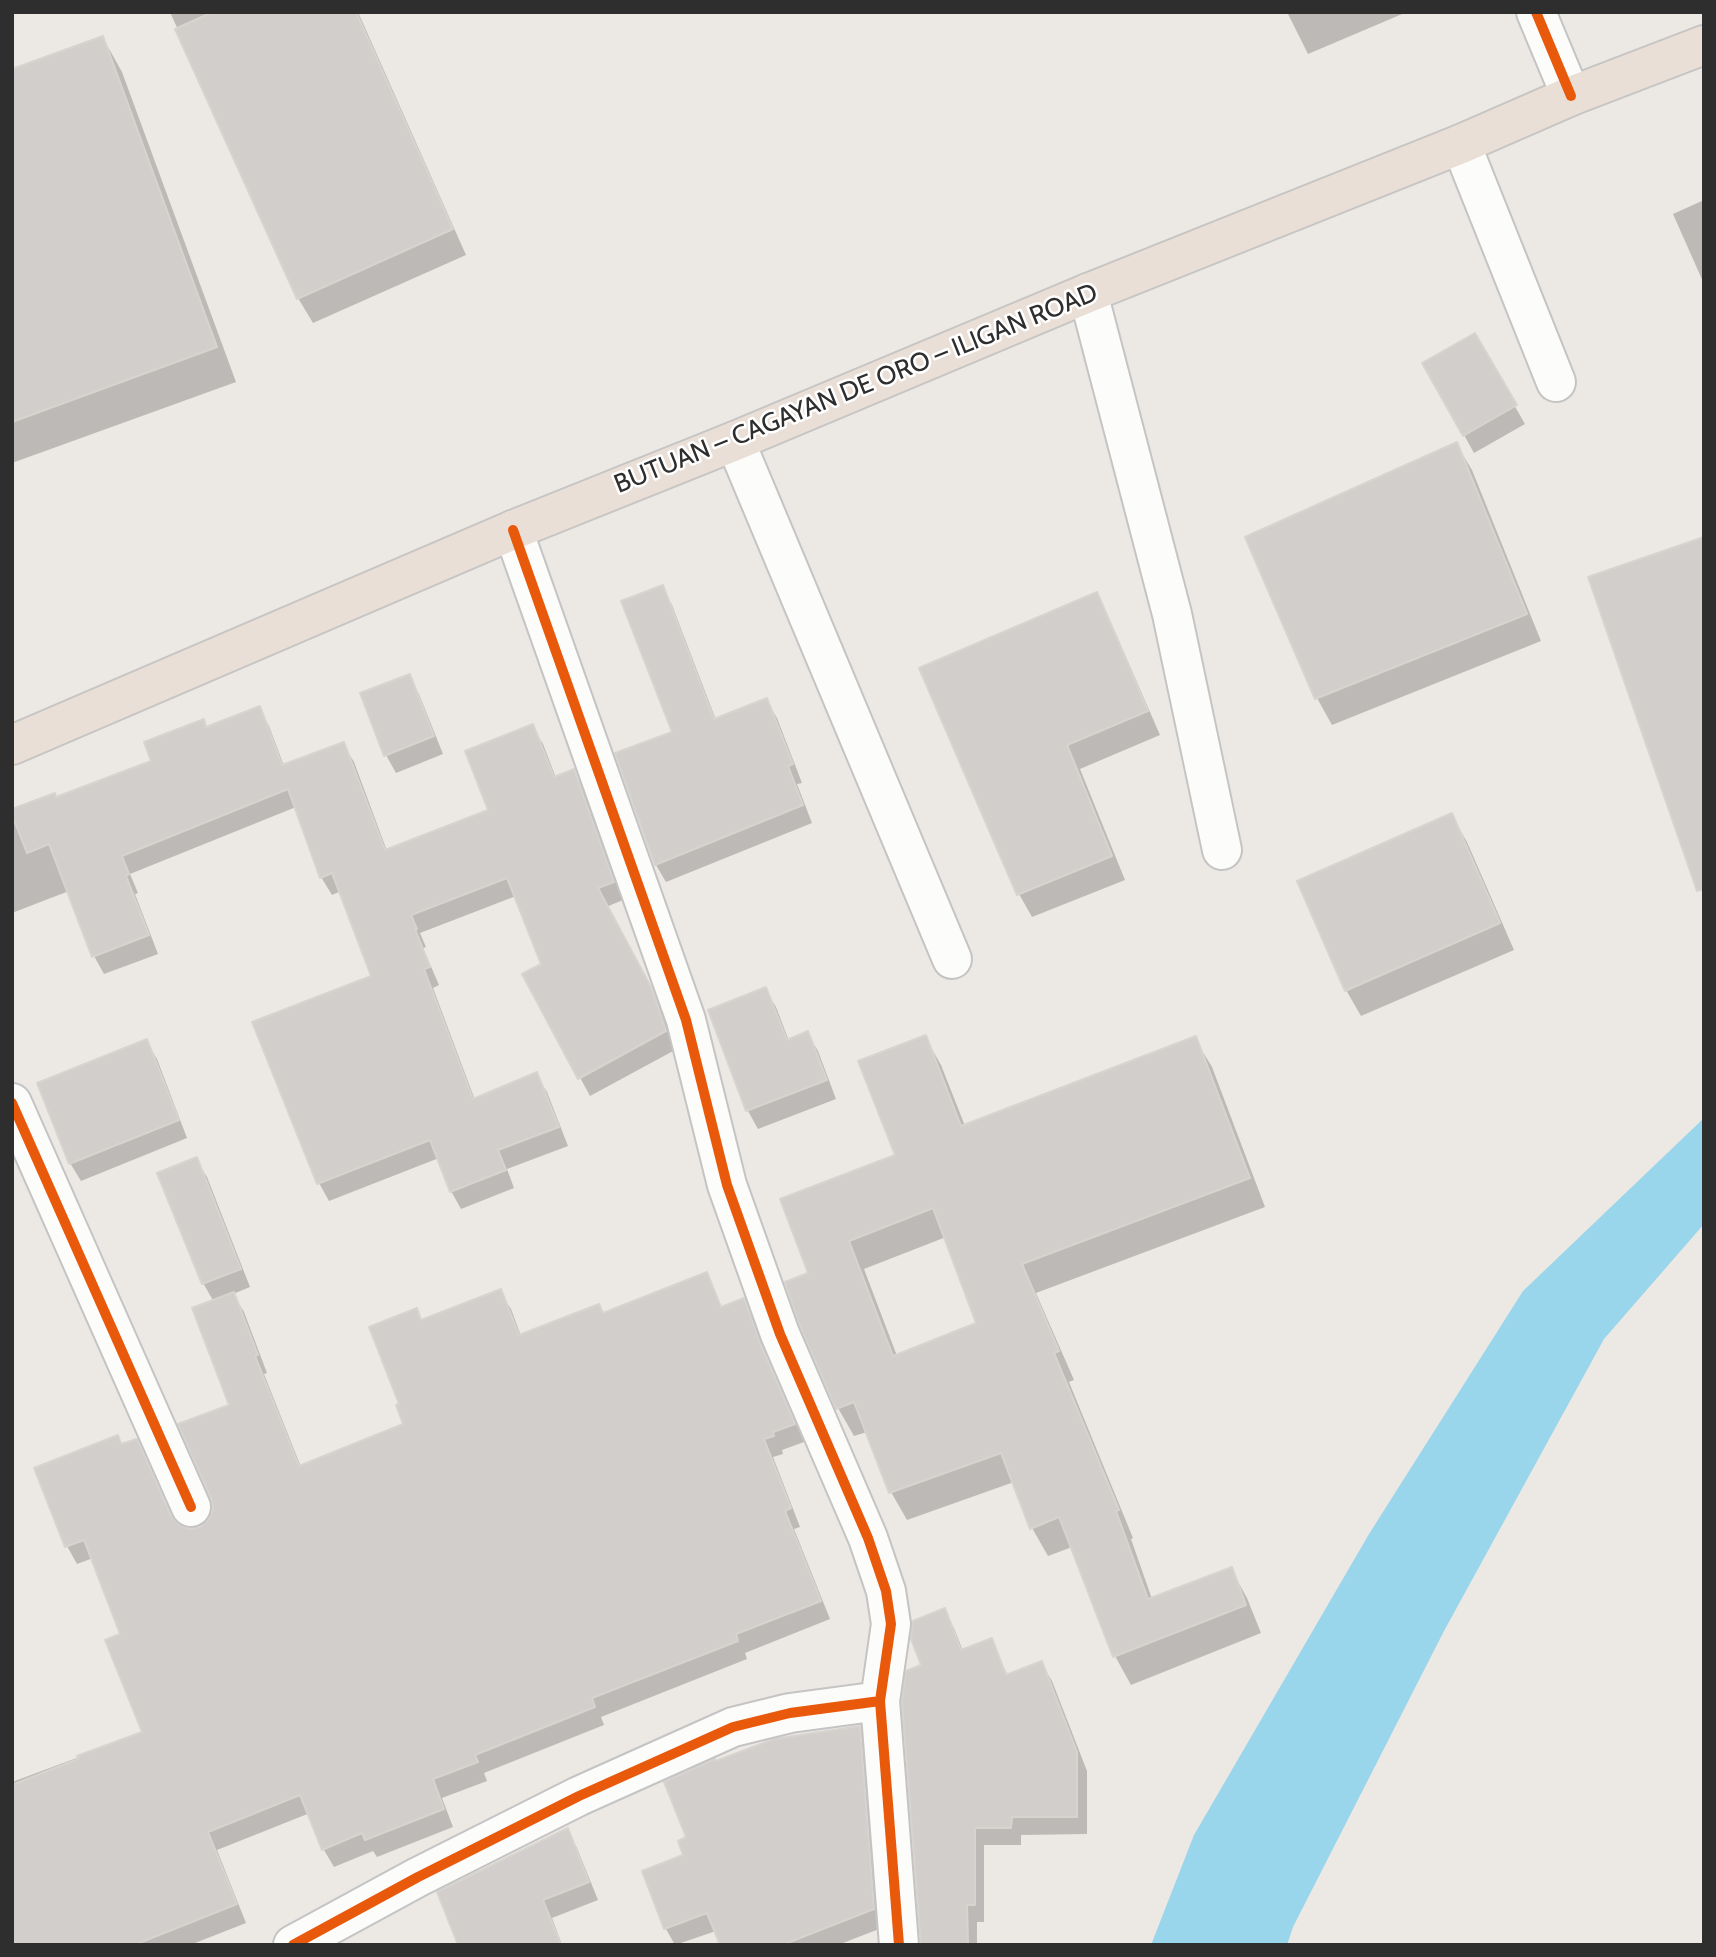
<!DOCTYPE html>
<meta charset="utf-8">
<style>
body{margin:0}
#map{position:relative;width:1716px;height:1957px;overflow:hidden;background:#ece8e4;font-family:Cabin,sans-serif}
canvas{display:block}
.frame{position:absolute;inset:0;border:14px solid #2e2e2e;pointer-events:none}
</style>
<div id="map">
<canvas width="1716" height="1957"></canvas>
<div class="frame"></div>
</div>
<script>
const g = document.querySelector('canvas').getContext('2d');
g.lineJoin = 'round';
function fillPath(path, color) {
  g.fillStyle = color;
  g.fill(path, 'evenodd');
}
function shape(rows) {
  const path = new Path2D();
  for (const r of rows) {
    path.moveTo(r[0], r[1]);
    for (let i = 2; i < r.length; i += 2) path.lineTo(r[i], r[i + 1]);
  }
  return path;
}
function trace(path, color, width, dash) {
  g.strokeStyle = color;
  g.lineWidth = width;
  g.lineCap = dash ? 'butt' : 'round';
  g.setLineDash(dash || []);
  g.stroke(path);
}
function drawText(font, color, halo, rows, align = 'center') {
  g.font = font + ' Cabin,sans-serif';
  g.lineWidth = 5;
  g.setLineDash([]);
  g.textBaseline = 'middle';
  g.strokeStyle = halo;
  g.fillStyle = color;
  for (const [text, x, y, turn = 0] of rows) {
    g.save();
    g.translate(x, y);
    g.rotate((+turn || 0) * Math.PI / 180);
    g.textAlign = isNaN(turn) ? turn : align;
    if (halo) g.strokeText(text, 0, 0);
    g.fillText(text, 0, 0);
    g.restore();
  }
}
fillPath(shape([
 [1704,1118,1704,1224,1604,1339,1444,1631,1293,1927,1287,1945,1151,1945,1194,1835,1369,1534,1523,1291]
]), '#99d6ec');
fillPath(shape([
 [170,12,358,12,466,255,313,323,298,298],
 [1287,12,1407,12,1308,54],
 [103,38,122,72,236,382,12,463,12,70],
 [1704,200,1704,284,1673,214],
 [1474,335,1525,424,1474,453,1424,363],
 [1456,444,1472,470,1541,641,1332,725,1317,698],
 [662,588,672,605,716,720,766,700,777,718,802,783,797,784,812,823,666,882,656,865,674,733],
 [1096,594,1109,618,1160,735,1080,769,1125,880,1032,917,1019,894],
 [409,676,419,694,443,754,396,773,386,755,362,694],
 [259,708,269,726,284,766,343,744,354,762,387,851,490,811,532,727,543,744,556,778,574,771,584,789,623,900,606,907,661,1009,675,1050,590,1096,525,975,543,965,516,896,420,933,426,947,423,948,439,985,433,988,475,1100,536,1075,547,1092,568,1146,507,1169,514,1188,461,1209,451,1191,439,1158,329,1201,319,1183,373,977,341,891,332,895,321,877,296,807,130,874,138,893,135,894,158,954,104,974,94,956,69,891,12,913,12,811,56,799,153,762,207,728],
 [1452,816,1467,842,1514,950,1361,1016,1346,990],
 [765,989,776,1007,789,1041,807,1033,818,1051,836,1099,758,1129,748,1111,710,1011],
 [925,1037,941,1065,965,1126,1195,1039,1212,1067,1265,1207,1036,1293,1074,1380,1069,1382,1133,1538,1131,1539,1152,1599,1231,1569,1247,1598,1261,1633,1131,1685,1115,1656,1072,1547,1048,1556,1032,1528,1014,1482,907,1520,891,1492,867,1432,854,1436,838,1408,811,1274,898,1156],
 [946,1237,978,1324,897,1356,864,1269],
 [146,1041,157,1059,187,1138,81,1181,70,1163],
 [196,1160,207,1177,250,1287,233,1294,244,1312,267,1373,264,1374,301,1467,406,1425,401,1405,416,1310,423,1322,500,1292,511,1309,521,1336,603,1315,706,1274,715,1291,712,1291,723,1316,743,1300,753,1318,769,1363,804,1442,782,1450,783,1454,773,1457,800,1527,794,1529,830,1619,745,1653,747,1659,601,1717,604,1725,484,1773,487,1781,442,1798,453,1827,377,1857,373,1851,334,1867,324,1850,310,1813,217,1850,246,1923,190,1945,12,1945,12,1782,144,1733,123,1635,93,1558,77,1564,67,1546,122,1446,136,1441,175,1524,189,1531,201,1528,210,1521,214,1510,231,1406,214,1302,203,1283],
 [944,1611,954,1628,963,1651,991,1641,1008,1676,1041,1663,1052,1681,1087,1771,1087,1834,1021,1835,1021,1845,984,1845,984,1922,977,1922,977,1945,922,1945,923,1666],
 [859,1728,869,1746,884,1927,838,1945,722,1945,716,1931,675,1945,666,1929,644,1872,685,1856,688,1838,716,1764],
 [567,1830,577,1848,598,1900,552,1918,562,1945,460,1945]
]), '#0003');
const building = shape([
 [213,12,356,12,453,229,297,299,175,29,213,12],
 [103,36,217,347,12,422,12,69,103,36],
 [1475,333,1517,405,1463,436,1422,363,1475,333],
 [1457,442,1527,614,1315,699,1245,537,1457,442],
 [1704,537,1704,889,1697,891,1588,577,1704,537],
 [663,585,714,719,767,698,793,764,788,766,803,805,655,865,615,753,672,732,621,601,663,585],
 [1097,592,1148,711,1067,745,1112,856,1017,895,919,668,1097,592],
 [410,674,434,736,384,756,360,693,410,674],
 [260,706,282,765,344,742,385,850,488,810,465,751,533,724,554,777,574,769,614,882,598,888,652,989,666,1031,578,1079,522,974,541,964,507,878,411,915,417,929,415,929,430,967,424,969,473,1099,537,1072,559,1127,498,1150,506,1170,450,1192,430,1140,317,1184,252,1022,371,976,332,873,320,878,288,789,122,856,129,874,126,876,149,935,92,957,49,844,27,853,12,815,12,809,55,793,56,797,151,761,144,742,204,719,206,727,260,706],
 [1452,813,1500,923,1345,991,1297,881,1452,813],
 [766,987,787,1040,808,1031,827,1080,746,1111,708,1010,766,987],
 [926,1035,961,1126,1196,1036,1250,1178,1022,1264,1059,1351,1054,1353,1119,1510,1116,1511,1148,1599,1232,1567,1246,1605,1113,1657,1059,1517,1030,1529,1001,1453,889,1493,854,1402,836,1409,800,1326,785,1282,808,1273,780,1199,895,1155,858,1061,926,1035],
 [933,1208,976,1323,893,1356,849,1241,933,1208],
 [147,1039,179,1120,69,1164,37,1083,147,1039],
 [197,1157,241,1269,202,1284,157,1173,197,1157],
 [707,1272,721,1307,744,1298,760,1343,795,1424,773,1432,774,1436,764,1439,791,1508,785,1511,821,1601,736,1634,738,1641,592,1698,595,1707,475,1755,478,1762,433,1779,444,1809,365,1840,362,1833,322,1850,300,1795,208,1832,237,1904,134,1945,12,1945,12,1785,78,1759,77,1756,142,1732,105,1640,120,1634,84,1540,65,1547,34,1468,118,1435,121,1444,137,1439,171,1516,178,1524,189,1529,200,1527,208,1520,213,1510,211,1498,178,1424,229,1405,192,1308,234,1292,258,1355,255,1356,299,1466,403,1424,396,1405,399,1404,369,1327,417,1308,421,1320,501,1289,519,1335,599,1304,603,1313,707,1272],
 [945,1608,961,1650,992,1638,1006,1675,1042,1661,1077,1752,1077,1817,1012,1817,1011,1828,975,1828,975,1905,967,1905,968,1945,921,1945,902,1702,906,1671,921,1665,911,1639,913,1621,945,1608],
 [860,1726,874,1909,782,1945,720,1945,707,1913,664,1929,642,1871,683,1855,678,1841,686,1837,664,1782,715,1759,716,1761,774,1739,860,1726],
 [568,1828,589,1882,543,1900,561,1945,458,1945,437,1892,568,1828]
]);
fillPath(building, '#d1cecb');
trace(building, '#d7d4d0', 2);
const minor = shape([
 [1536,12,1571,96],
 [1461,144,1556,382],
 [1088,293,1172,614,1222,850],
 [735,441,952,959],
 [513,530,686,1020,727,1185,780,1334,868,1538,886,1591,891,1624,880,1701,899,1945],
 [12,1103,191,1507],
 [293,1945,418,1877,579,1796,733,1727,790,1713,880,1701]
]);
const highway = shape([
 [12,745,513,530,735,441,1088,293,1461,144,1571,96,1704,45]
]);
trace(minor, '#c5c4c5', 42);
trace(highway, '#c6c5c4', 42);
trace(minor, '#fcfcfb', 38);
trace(highway, '#eadfd6', 38);
trace(shape([
 [1536,12,1571,96],
 [513,530,686,1020,727,1185,780,1334,868,1538,886,1591,891,1624,880,1701,899,1945],
 [12,1103,191,1507],
 [293,1945,418,1877,579,1796,733,1727,790,1713,880,1701]
]), '#e8590c', 10);
drawText('26px', '#2e2e2e', '#fff', [
 ["BUTUAN – CAGAYAN DE ORO – ILIGAN ROAD",856,389,-22]
]);
</script>
